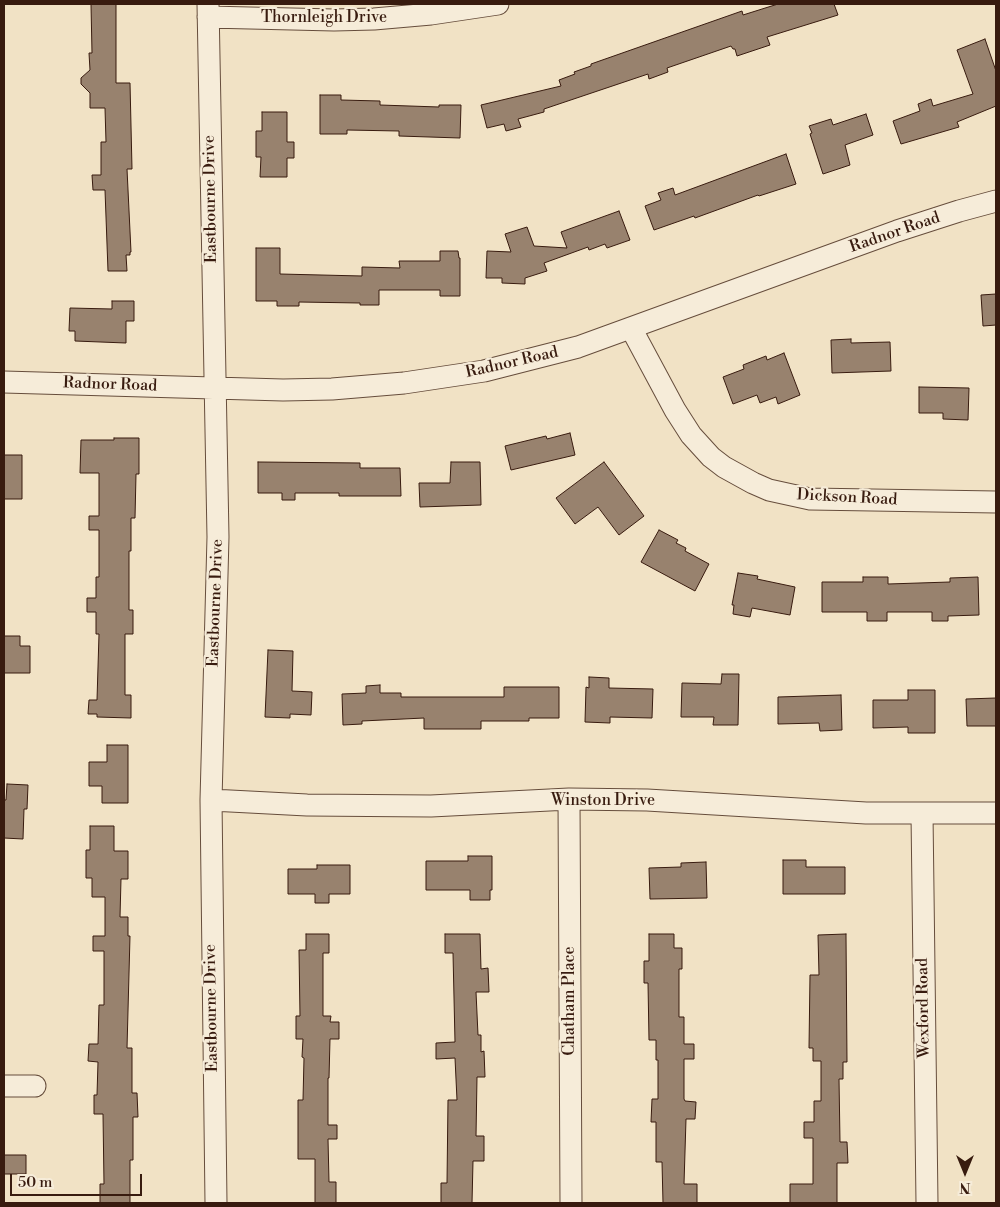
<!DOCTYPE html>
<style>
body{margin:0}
#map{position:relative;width:1000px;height:1207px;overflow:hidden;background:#f1e2c5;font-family:"Libre Bodoni",serif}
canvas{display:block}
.frame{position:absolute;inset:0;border:5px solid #381b0f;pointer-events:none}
.north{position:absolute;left:940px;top:1147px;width:50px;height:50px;-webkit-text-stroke:4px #f6ecd9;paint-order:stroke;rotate:180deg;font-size:14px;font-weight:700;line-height:20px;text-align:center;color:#381b0f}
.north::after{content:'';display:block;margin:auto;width:18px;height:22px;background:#381b0f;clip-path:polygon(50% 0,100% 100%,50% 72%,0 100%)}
.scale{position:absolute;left:10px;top:1174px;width:132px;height:22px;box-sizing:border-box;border:2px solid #381b0f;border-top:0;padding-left:6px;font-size:15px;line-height:18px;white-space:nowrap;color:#381b0f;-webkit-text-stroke:4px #f6ecd9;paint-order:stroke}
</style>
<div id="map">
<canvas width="1000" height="1207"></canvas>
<div class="frame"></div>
<div class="north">N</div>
<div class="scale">50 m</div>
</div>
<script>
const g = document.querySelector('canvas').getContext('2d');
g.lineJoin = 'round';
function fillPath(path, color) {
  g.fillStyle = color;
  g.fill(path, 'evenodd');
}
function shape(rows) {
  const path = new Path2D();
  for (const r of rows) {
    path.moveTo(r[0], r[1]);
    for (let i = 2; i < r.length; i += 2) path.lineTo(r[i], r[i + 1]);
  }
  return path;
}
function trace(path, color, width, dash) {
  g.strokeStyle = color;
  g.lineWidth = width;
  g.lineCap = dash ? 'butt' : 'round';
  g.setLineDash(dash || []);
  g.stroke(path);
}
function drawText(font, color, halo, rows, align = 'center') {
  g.font = font + ' "Libre Bodoni",serif';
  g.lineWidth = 4.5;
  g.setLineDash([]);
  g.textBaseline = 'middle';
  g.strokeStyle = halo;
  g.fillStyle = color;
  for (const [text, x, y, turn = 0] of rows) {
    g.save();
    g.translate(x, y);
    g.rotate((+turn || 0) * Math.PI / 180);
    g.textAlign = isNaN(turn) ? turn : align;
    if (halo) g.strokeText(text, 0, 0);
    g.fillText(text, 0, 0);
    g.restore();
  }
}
const building = shape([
 [91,4,116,4,116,83,130,83,132,169,127,169,131,252,130,252,130,255,126,255,127,271,108,271,105,190,93,190,92,175,101,175,101,142,106,142,105,108,90,108,90,93,81,84,81,78,90,70,89,53,92,53,91,4],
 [778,4,834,4,838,15,767,37,770,45,737,56,735,49,733,49,731,46,667,68,668,72,649,79,648,74,544,109,544,112,518,119,521,127,506,131,504,124,487,128,481,105,561,86,559,80,575,74,574,72,591,66,591,64,742,11,743,15,778,4],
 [985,39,996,71,996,106,957,122,959,127,901,144,893,121,920,111,918,104,931,99,933,106,973,94,957,50,985,39],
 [320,95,341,95,341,100,380,101,380,105,439,107,439,105,461,105,460,138,399,136,399,131,347,130,347,134,320,134,320,95],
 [262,112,287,112,287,142,294,142,294,158,287,158,287,177,260,177,261,157,256,157,256,131,262,131,262,112],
 [866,114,873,135,845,145,850,165,823,174,810,134,812,133,809,126,831,119,833,125,866,114],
 [786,154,796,184,759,196,758,195,695,218,694,216,654,230,645,206,661,200,658,193,673,188,675,195,786,154],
 [619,211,630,240,607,248,605,244,589,250,588,247,544,263,547,271,525,278,525,284,502,283,502,278,486,278,487,251,511,252,505,234,527,227,534,246,567,248,561,232,619,211],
 [256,248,280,248,280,274,362,276,362,267,400,268,399,261,440,261,440,251,458,251,459,258,460,258,460,296,440,296,440,290,379,290,379,305,360,305,360,303,299,302,299,306,277,306,277,301,256,301,256,248],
 [996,294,996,325,983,326,981,295,996,294],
 [112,301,134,301,134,321,126,321,126,343,75,341,75,331,69,331,70,308,112,309,112,301],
 [851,339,851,343,890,342,891,371,832,373,831,340,851,339],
 [784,353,800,395,778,404,776,397,760,403,757,395,733,404,723,377,744,369,743,365,766,356,767,360,784,353],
 [919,387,969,388,968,420,943,419,943,413,919,413,919,387],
 [570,433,575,455,511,470,505,446,546,436,547,439,570,433],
 [114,438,139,438,139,474,136,474,135,518,131,518,131,551,129,551,129,610,133,610,133,634,125,634,125,695,131,695,131,718,97,717,97,714,88,714,89,700,97,700,99,634,96,634,96,612,87,612,87,598,96,598,96,577,99,577,99,530,89,530,89,516,99,516,99,473,80,473,81,440,114,440,114,438],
 [4,455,22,455,22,499,4,499,4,455],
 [258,462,360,463,360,468,400,468,401,496,339,496,339,493,295,493,295,500,282,500,282,493,258,493,258,462],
 [451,462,480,462,481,505,420,507,419,483,450,483,451,462],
 [604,462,644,516,619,535,598,507,575,524,556,498,604,462],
 [659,530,678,540,676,543,686,548,685,551,709,564,695,591,641,562,659,530],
 [738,573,758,576,757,579,795,587,790,615,752,608,750,617,733,614,734,605,732,605,738,573],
 [863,577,888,577,888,584,950,582,950,578,978,577,979,615,948,616,948,621,932,621,932,612,887,612,887,621,867,621,867,612,822,612,822,582,863,582,863,577],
 [4,636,20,636,20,646,30,646,30,673,4,673,4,636],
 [268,650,293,651,292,691,312,692,311,715,290,714,290,718,265,717,268,650],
 [722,674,739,674,738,725,713,725,714,717,681,717,682,683,721,684,722,674],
 [589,677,609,678,609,688,653,689,652,718,610,717,610,723,585,722,586,687,589,688,589,677],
 [380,685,380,693,401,693,401,697,504,697,504,687,559,687,559,718,529,718,529,721,481,721,481,729,424,729,424,718,362,721,362,724,343,725,342,694,366,693,366,686,380,685],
 [908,690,935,690,935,733,908,733,908,727,873,728,873,700,908,700,908,690],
 [841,695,842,730,820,731,819,723,778,724,778,697,841,695],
 [996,698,996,726,967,726,966,699,996,698],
 [107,745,128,745,128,803,102,803,102,786,89,786,89,762,107,762,107,745],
 [7,784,28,785,27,809,24,809,23,839,4,838,4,800,6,800,7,784],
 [90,826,114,826,114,851,128,851,128,879,121,879,120,917,128,917,128,936,130,936,127,1048,132,1048,132,1093,137,1093,138,1117,133,1117,133,1160,130,1160,130,1203,100,1203,100,1184,104,1184,103,1114,94,1114,94,1095,97,1095,98,1062,88,1061,89,1044,98,1044,99,1005,104,1005,104,951,93,951,93,936,105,936,105,897,92,897,92,878,86,878,86,850,90,850,90,826],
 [468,856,492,856,492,890,490,890,490,900,470,900,470,890,426,890,426,861,468,861,468,856],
 [783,860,806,860,806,867,845,867,845,894,783,894,783,860],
 [706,862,707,898,650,899,649,868,681,867,681,863,706,862],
 [317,865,350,865,350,894,329,894,329,903,315,903,315,894,288,894,288,869,317,869,317,865],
 [306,934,329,934,329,953,323,953,323,1016,331,1016,330,1022,339,1022,339,1039,330,1039,329,1078,328,1078,328,1125,337,1125,337,1139,328,1139,329,1182,336,1182,336,1203,315,1203,315,1159,298,1159,298,1100,303,1100,304,1058,302,1057,303,1039,296,1039,296,1016,300,1016,299,950,306,950,306,934],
 [445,934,480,934,481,969,488,968,489,992,476,992,478,1035,481,1035,481,1052,484,1051,485,1077,477,1077,476,1136,484,1136,484,1161,473,1161,472,1203,441,1203,441,1183,447,1183,448,1100,457,1100,455,1058,436,1059,436,1043,455,1042,453,953,445,953,445,934],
 [649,934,674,934,674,948,682,948,682,969,679,969,679,1017,684,1017,684,1044,694,1044,694,1059,684,1059,684,1099,685,1101,696,1102,695,1119,686,1119,684,1184,697,1184,697,1203,663,1203,662,1162,656,1162,656,1122,651,1122,652,1099,658,1099,658,1060,656,1060,656,1040,649,1040,648,983,644,983,644,961,649,961,649,934],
 [846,934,847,1062,843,1062,843,1079,839,1079,840,1142,847,1142,848,1163,837,1163,837,1203,790,1203,790,1184,813,1184,813,1138,804,1138,804,1122,814,1122,814,1101,821,1101,821,1061,813,1061,813,1048,809,1048,810,975,819,975,818,935,846,934],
 [4,1155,26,1155,26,1174,4,1174,4,1155]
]);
fillPath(building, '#98826e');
trace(building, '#381b0f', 1);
const minor = shape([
 [208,4,218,537,211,800,216,1203],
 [208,17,334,20,374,19,431,14,498,4],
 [631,328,675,410,691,435,711,457,724,467,753,483,769,490,810,499,996,502],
 [4,382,283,390,332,389,404,383,484,371,578,347,897,231,959,211,996,201],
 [569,799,571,1203],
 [211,800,307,805,431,806,569,799,647,800,866,813,996,813],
 [922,814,927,1203],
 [4,1086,35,1086]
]);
trace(minor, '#664d3c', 23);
trace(minor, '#f6ecd9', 21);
drawText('16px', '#381b0f', '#f6ecd9', [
 ["Thornleigh Drive",324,18],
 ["Eastbourne Drive",211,199,-91],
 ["Radnor Road",895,233,-19],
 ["Radnor Road",512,363,-13],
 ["Radnor Road",110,385,2],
 ["Dickson Road",847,498,3],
 ["Eastbourne Drive",216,603,-88],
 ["Winston Drive",603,801],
 ["Chatham Place",570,1001,-90],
 ["Eastbourne Drive",212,1008,-91],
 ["Wexford Road",924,1008,-91]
]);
</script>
